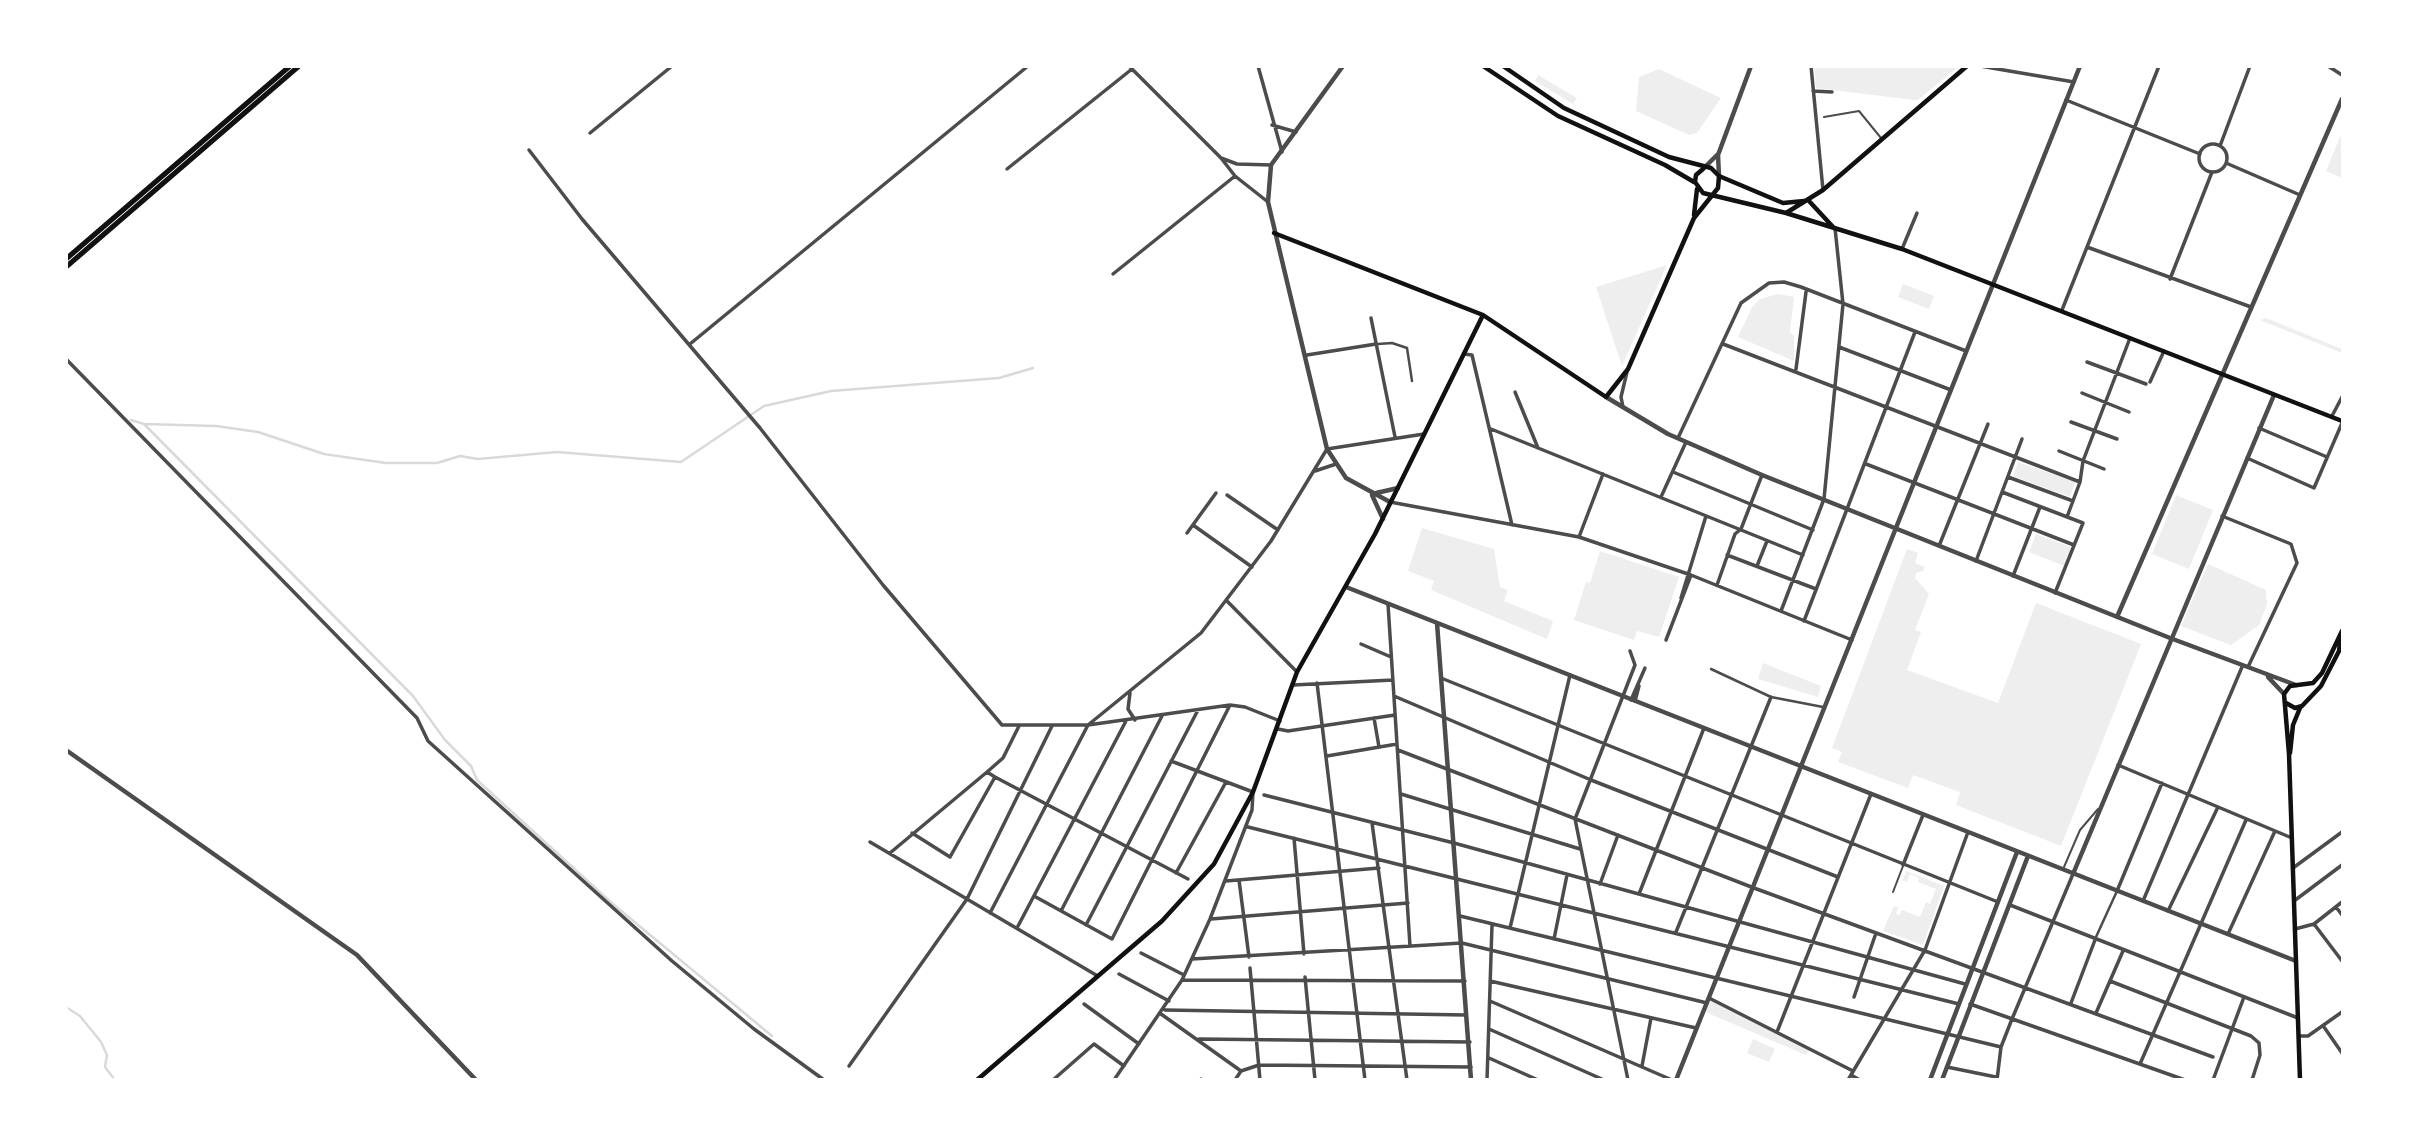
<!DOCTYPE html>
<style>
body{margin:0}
#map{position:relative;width:2409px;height:1146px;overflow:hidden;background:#fff;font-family:Inter,sans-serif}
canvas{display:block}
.frame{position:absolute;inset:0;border:68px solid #fff;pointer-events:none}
</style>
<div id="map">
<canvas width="2409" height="1146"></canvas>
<div class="frame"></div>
</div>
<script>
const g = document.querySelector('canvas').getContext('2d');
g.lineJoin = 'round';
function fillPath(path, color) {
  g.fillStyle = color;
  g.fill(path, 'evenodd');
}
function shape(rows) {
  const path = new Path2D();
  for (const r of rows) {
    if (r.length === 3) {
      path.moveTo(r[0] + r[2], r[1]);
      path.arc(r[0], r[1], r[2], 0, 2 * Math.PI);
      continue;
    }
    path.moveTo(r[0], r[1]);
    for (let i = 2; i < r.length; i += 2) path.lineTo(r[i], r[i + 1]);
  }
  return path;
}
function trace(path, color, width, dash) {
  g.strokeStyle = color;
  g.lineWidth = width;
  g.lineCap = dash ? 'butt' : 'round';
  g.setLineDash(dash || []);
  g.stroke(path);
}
fillPath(shape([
 [1814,67,1958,67,1918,100,1914,100,1816,88],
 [1659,69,1721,98,1697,133,1689,135,1636,111,1639,77],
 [1538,75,1577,98,1573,104,1535,81],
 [2342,132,2342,178,2326,171],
 [1667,265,1622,366,1596,287],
 [1903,284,1934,296,1929,309,1898,297],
 [1778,294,1794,297,1790,332,1794,336,1794,361,1738,337,1752,307,1760,299],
 [2266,318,2342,349,2342,353,2260,320],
 [2018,462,2075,482,2070,497,2013,476],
 [2176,495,2213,510,2189,569,2152,554],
 [1422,528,1494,549,1500,587,1508,590,1504,601,1553,621,1547,639,1431,590,1434,581,1408,571],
 [2036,534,2071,547,2064,566,2029,552],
 [1907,549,1918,553,1915,563,1925,567,1923,571,1916,573,1915,578,1929,594,1915,630,1921,632,1907,670,1998,703,2036,603,2141,644,2061,846,1956,805,1960,792,1913,775,1908,788,1838,762,1842,752,1832,748],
 [1600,551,1679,577,1659,637,1637,631,1634,640,1574,620,1586,582,1590,583],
 [2208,564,2266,590,2267,604,2259,625,2231,645,2181,626],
 [1763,663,1821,686,1818,697,1758,679],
 [1906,871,1944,886,1923,945,1883,931,1894,906,1898,907,1896,914,1900,915,1902,910,1920,917,1926,902,1930,904,1936,889,1918,882,1919,878,1910,874,1907,882,1903,880],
 [1709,998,1810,1048,1806,1055,1703,1011],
 [1753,1039,1775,1049,1769,1062,1747,1053]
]), '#eee');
trace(shape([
 [131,420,144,424,413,696,445,740,471,766,477,780,614,905,772,1036],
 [144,424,216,426,258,432,324,454,386,463,437,463,460,456,478,459,557,452,681,462,764,406,831,391,999,378,1033,368],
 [66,1007,80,1016,101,1042,107,1055,105,1067,115,1080]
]), '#d9d9d9', 2.5);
trace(shape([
 [1824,117,1859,111,1881,138],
 [2064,867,2080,830,2098,809],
 [1893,892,1903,866]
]), '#4c4c4c', 2);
trace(shape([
 [1378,344,1392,343,1407,348,1412,381],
 [1711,669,1771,697,1823,707],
 [2096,937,2117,891]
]), '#4c4c4c', 2.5);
trace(shape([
 [1129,66,1221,158,1235,176,1268,202],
 [1258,66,1282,152],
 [1811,66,1823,190],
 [1980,66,2074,82],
 [2328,66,2342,75],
 [1813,91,1832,92],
 [2066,100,2200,154],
 [1272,125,1296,132],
 [590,133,672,66],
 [2213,158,14],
 [2220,146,2250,66],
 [529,150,582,219,760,428,883,585,1002,725,1088,725,1230,705,1245,707,1280,721],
 [1221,158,1237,164,1271,165],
 [2226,163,2300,195],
 [1007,169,1132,69],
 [2087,247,2251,307],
 [1902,249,1917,213],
 [1113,274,1235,176],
 [2170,279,2212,172],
 [2062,310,2159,66],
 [1371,318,1395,437],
 [690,344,1028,66],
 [1723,344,2080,482],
 [1839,347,1951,390],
 [1464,354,1472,355,1512,525],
 [1307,355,1376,344],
 [66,359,417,718,428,741,672,961,754,1029,824,1080],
 [2087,362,2146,384],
 [1796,369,1806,292],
 [2150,382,2164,351],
 [1515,392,1538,448],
 [2082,393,2129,412],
 [1623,407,1621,397,1627,372],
 [2332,416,2342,397],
 [2071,422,2117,439],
 [2259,428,2327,457],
 [1491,429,1803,555],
 [1678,438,1741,303,1769,283,1784,282,1801,287,1966,351],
 [2059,451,2104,469],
 [2247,458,2314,488,2342,423],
 [1866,464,2074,545],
 [1315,471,1336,464],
 [1673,472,1813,530],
 [2008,477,2073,501],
 [2002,492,2083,523,2055,593],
 [1227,495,1278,530],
 [1661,497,1686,442],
 [1390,502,1579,537,1691,575,1852,640],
 [2222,516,2291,544,2297,563,2248,667],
 [2067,517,2080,482,2083,461,2130,338],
 [1193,525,1252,567],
 [1187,533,1216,493],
 [1579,537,1603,474],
 [1939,546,1988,424],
 [1727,555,1816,589],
 [1976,561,2022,439],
 [1757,566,1767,541],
 [2013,576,2040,507],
 [1717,585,1735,534,1741,529,1762,475],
 [1681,598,1706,516],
 [1226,600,1297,672],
 [1388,604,1410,946],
 [1781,611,1824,499,1843,304,1835,228],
 [1804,621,1915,332],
 [1666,640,1691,575],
 [1361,644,1391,657],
 [1441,678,1998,902],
 [1317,683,1365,1080],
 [1293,685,1393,680],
 [1130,693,1128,709,1135,720],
 [1394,696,1591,780,1838,877],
 [1631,700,1645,668],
 [1635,701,1639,686],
 [1374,718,1379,747],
 [1278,729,1288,731,1395,715],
 [1398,750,1754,888,2213,1057],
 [1327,756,1397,744],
 [2118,765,2292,838],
 [995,777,1188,879],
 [1401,794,1580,849],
 [1264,795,1454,843,1965,984],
 [1575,819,1628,1080],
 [1575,819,1635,665,1630,651],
 [1372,823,1407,1080],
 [1248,827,1959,1004],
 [912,833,950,857,995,777,987,772,1003,758,1019,726],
 [1294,838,1304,954],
 [870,842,1096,975],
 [890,853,987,772],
 [1903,865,1923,815],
 [2293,868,2342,832],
 [1176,873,1226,782],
 [1239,880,1249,957],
 [1226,881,1379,868],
 [1600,884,1618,835],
 [2117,891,2162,783],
 [1639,894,1704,728],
 [1034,896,1112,939,1230,705],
 [2143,901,2242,667],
 [2294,901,2342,865],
 [2010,905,2298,1018],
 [2336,907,2342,915],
 [1061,911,1162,716],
 [2168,911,2218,807],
 [990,913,1088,725,1201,633,1271,541,1327,449,1424,434],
 [1460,916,2001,1047],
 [1211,919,1408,903],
 [2314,924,2342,961],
 [1086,925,1198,710],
 [1017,928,1126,721],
 [1510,928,1570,675],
 [2295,929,2314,924,2342,902],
 [1676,932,1771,697],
 [2228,934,2275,831],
 [1554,939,1567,875],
 [1141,953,1184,975],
 [1192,959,1462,943,1707,1003],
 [1250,968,1260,1080],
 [1119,974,1169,1001],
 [1305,977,1315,1080],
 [1182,980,1465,981],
 [1490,981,1696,1028],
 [2110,981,2251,1036,2259,1043,2260,1055,2252,1080],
 [1854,997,1876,933],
 [1709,998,1853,1071],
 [1490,1001,1672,1080],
 [2071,1003,2095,940],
 [1084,1004,1139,1044],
 [1970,1004,2185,1080],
 [1165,1010,1466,1015],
 [2096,1013,2123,951],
 [1161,1014,1241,1071],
 [2324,1027,2342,1053],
 [1489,1029,1604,1080],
 [1777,1032,1871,794],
 [2299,1036,2308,1036,2342,1012],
 [1199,1039,1470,1042],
 [1489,1058,1538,1080],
 [2140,1064,2246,820],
 [849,1066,967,899,1052,726],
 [1642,1066,1651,1018],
 [1947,1067,1996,1077],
 [1241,1071,1259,1065,1471,1067],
 [1851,1075,1860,1080],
 [1201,1079,1202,1080],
 [1053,1080,1094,1044,1124,1066],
 [1114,1080,1182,980,1210,919,1252,810,1253,792,1171,761],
 [1235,1080,1241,1071],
 [1487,1080,1492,925],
 [1848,1080,1925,950,1968,832],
 [1997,1080,2001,1047,2012,1019,2073,874],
 [2213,1080,2244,997]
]), '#4c4c4c', 3.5);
trace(shape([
 [1343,66,1271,165,1268,202,1327,449,1346,478,1390,502],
 [1704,168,1717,155],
 [1719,176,1718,155,1751,66],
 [1606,397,1668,434,1762,475,2170,638,2296,685],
 [1372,494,1398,488],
 [1372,495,1383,519],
 [1346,587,2296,961],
 [2117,617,2342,99],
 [1437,623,1471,1080],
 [2268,677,2284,694],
 [66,750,357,955,476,1080],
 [2073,874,2274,395],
 [1676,1080,2080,66],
 [1930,1080,2017,852],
 [1942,1080,2028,856]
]), '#4c4c4c', 4.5);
trace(shape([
 [1483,66,1558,116,1665,165,1694,182],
 [1703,169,1696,175,1695,182,1703,193,1786,213,1902,249,2342,421],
 [1719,176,1783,203,1804,201],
 [1809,201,1834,228],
 [1786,213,1823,190,1967,66],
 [1694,215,1697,189],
 [1274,233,1483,315,1606,397,1628,369,1694,218,1718,188,1719,176,1711,168,1669,157,1564,108,1503,66],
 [2286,703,2295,708,2302,706,2321,686,2339,651,2341,637],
 [2290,753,2293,725,2300,708],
 [977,1080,1162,921,1214,864,1253,792,1297,672,1375,534,1483,315],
 [2300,1080,2289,754,2284,694,2290,686,2313,683,2322,673,2342,631]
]), '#111', 4.5);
trace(shape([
 [66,259,290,66],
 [66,267,299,66]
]), '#111', 5);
</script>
